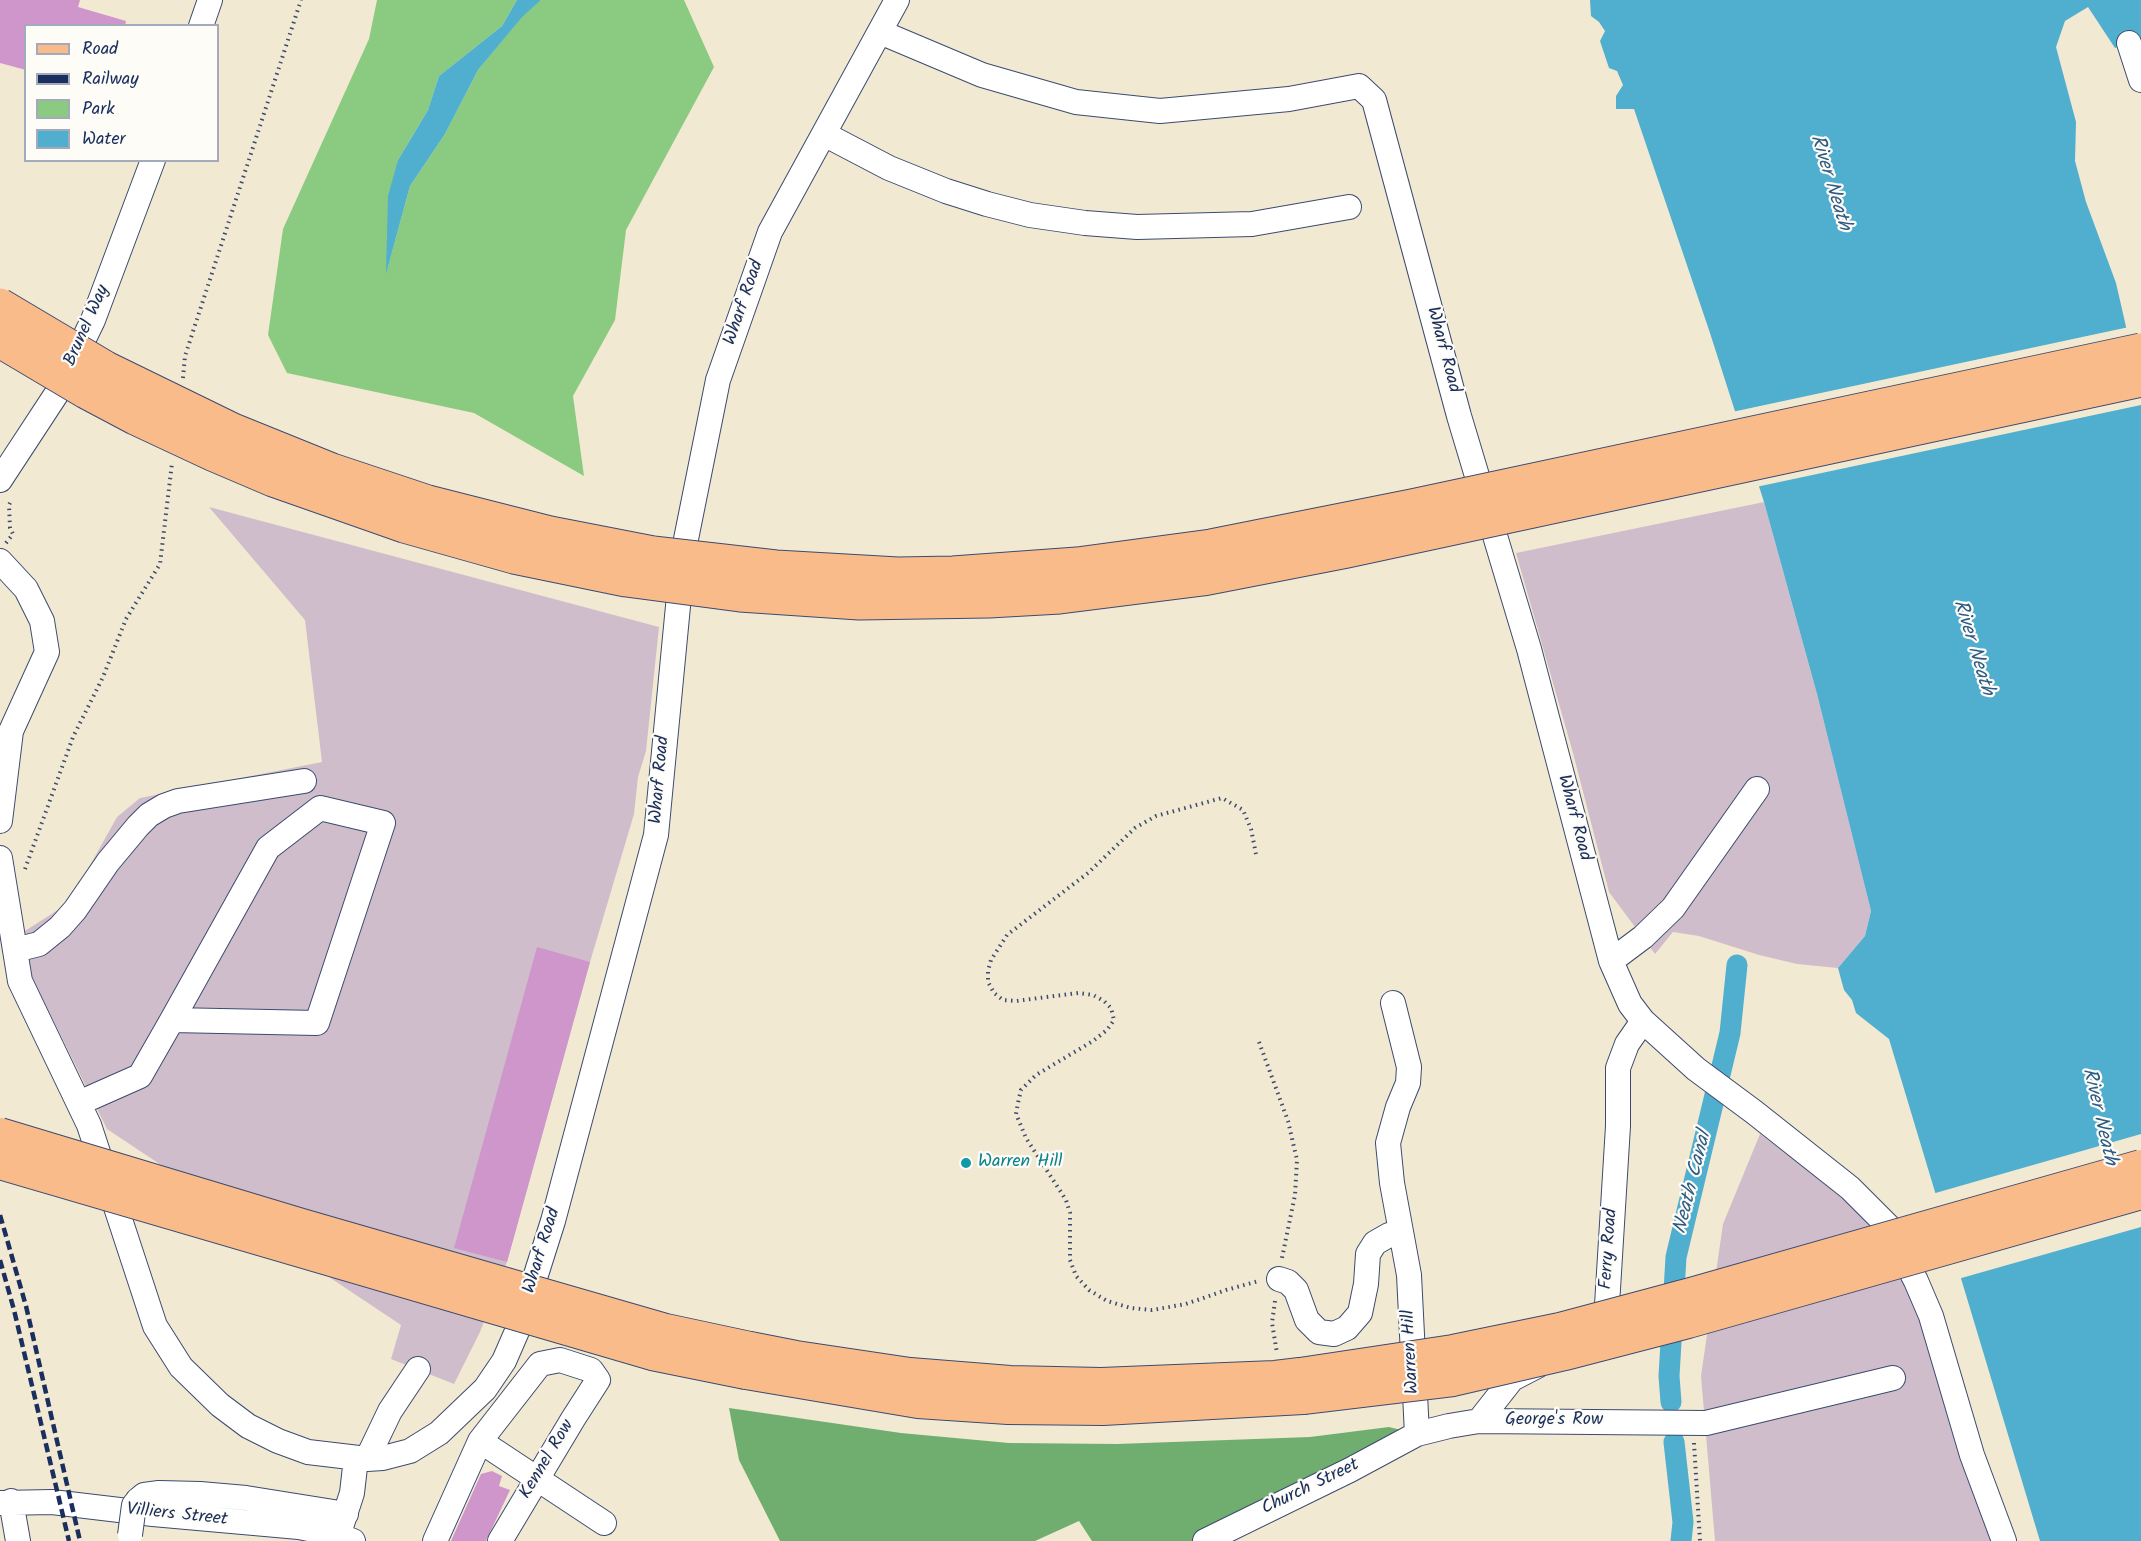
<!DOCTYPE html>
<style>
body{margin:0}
#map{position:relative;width:2141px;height:1541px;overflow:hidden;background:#f2e9d2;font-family:Kalam,sans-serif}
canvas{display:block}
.legend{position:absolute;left:24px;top:24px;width:195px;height:138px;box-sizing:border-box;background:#fdfcf7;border:2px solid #a3aaba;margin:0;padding:8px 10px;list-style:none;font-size:18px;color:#1b2f5e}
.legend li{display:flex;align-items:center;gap:12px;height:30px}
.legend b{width:30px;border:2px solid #a3aaba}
</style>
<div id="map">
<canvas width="2141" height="1541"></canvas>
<ul class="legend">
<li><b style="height:8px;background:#fabb8b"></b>Road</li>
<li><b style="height:8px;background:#1b2f5e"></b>Railway</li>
<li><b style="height:16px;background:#8bca81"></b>Park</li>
<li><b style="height:16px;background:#50aece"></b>Water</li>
</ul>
</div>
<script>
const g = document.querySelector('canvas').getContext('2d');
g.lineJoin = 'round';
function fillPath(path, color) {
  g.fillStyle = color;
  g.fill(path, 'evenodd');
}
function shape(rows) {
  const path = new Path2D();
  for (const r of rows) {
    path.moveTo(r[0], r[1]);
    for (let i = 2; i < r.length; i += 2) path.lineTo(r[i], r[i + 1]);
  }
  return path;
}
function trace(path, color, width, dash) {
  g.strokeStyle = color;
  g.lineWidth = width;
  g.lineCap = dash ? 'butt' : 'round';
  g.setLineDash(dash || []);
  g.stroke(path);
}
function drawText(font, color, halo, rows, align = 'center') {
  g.font = font + ' Kalam,sans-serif';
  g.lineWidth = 4.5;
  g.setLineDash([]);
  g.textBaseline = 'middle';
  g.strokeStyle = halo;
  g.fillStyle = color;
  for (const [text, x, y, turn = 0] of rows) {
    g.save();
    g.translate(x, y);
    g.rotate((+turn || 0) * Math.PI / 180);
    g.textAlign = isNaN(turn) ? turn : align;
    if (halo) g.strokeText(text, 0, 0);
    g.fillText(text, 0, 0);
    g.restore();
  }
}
fillPath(shape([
 [1764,502,1817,694,1871,911,1865,936,1838,968,1797,964,1759,955,1699,936,1673,932,1655,954,1609,892,1573,753,1516,553],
 [209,507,659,627,646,751,638,777,634,814,590,962,507,1262,480,1332,454,1384,391,1359,401,1325,107,1129,27,967,20,934,69,903,117,817,140,798,322,762,305,620],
 [1760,1134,1809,1171,1877,1227,1913,1288,1992,1541,1715,1541,1701,1376,1723,1224]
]), '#d0bdcc');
fillPath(shape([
 [377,0,517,0,502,26,439,76,428,110,398,160,387,270,410,186,445,134,478,70,522,16,541,0,684,0,714,67,626,230,615,320,573,396,584,476,474,413,287,373,268,335,283,229,369,39]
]), '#8bca81');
fillPath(shape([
 [729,1408,901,1433,1009,1443,1117,1444,1310,1437,1389,1427,1417,1434,1205,1541,1092,1541,1079,1521,1035,1541,780,1541,739,1460]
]), '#70ae6f');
fillPath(shape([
 [517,0,541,0,522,17,478,70,445,134,410,186,386,274,388,196,398,160,428,110,439,76,502,26],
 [1590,0,2141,0,2141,38,2115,48,2088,7,2065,21,2056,47,2076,122,2075,161,2086,202,2116,283,2141,392,2141,1541,2040,1541,1889,1039,1856,1013,1852,1000,1844,990,1838,968,1865,936,1871,911,1817,694,1764,502,1710,333,1634,109,1616,109,1616,96,1623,85,1617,71,1609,68,1600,41,1605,31,1599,22,1591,16]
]), '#50aece');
fillPath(shape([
 [2129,327,2141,379,2141,405,1756,487,1732,412],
 [2141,1134,2141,1227,1958,1279,1932,1194]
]), '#f2e9d2');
trace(shape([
 [1671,1402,1669,1376,1676,1257,1730,1033,1737,965],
 [1674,1442,1683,1522,1681,1541]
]), '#50aece', 21);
fillPath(shape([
 [0,0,80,0,78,7,126,21,125,26,26,26,26,70,0,63],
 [537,947,590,962,507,1262,454,1248],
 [492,1471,502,1476,499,1486,510,1490,486,1541,451,1541,481,1474]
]), '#ce96ca');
const minor = shape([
 [201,26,210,0],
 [880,32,982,75,1076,102,1160,111,1289,99,1359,86,1374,100,1459,416,1529,649,1611,961,1630,1004,1643,1021,1696,1069,1754,1112,1850,1188,1888,1226,1916,1281,1931,1316,1972,1455,2004,1541],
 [2129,43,2141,80],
 [824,134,889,168,946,191,987,204,1030,215,1085,223,1137,227,1252,224,1349,207],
 [0,480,59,390,93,320,153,160],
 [0,561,26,589,42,621,47,652,11,731,0,821],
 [0,858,20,981,89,1125,155,1326,181,1367,220,1405,248,1426,278,1441,308,1452,367,1459,383,1458,410,1451,439,1433,485,1389,504,1361,521,1322,553,1221,656,835,683,554,718,380,770,232,897,0],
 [15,950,39,944,60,927,75,910,108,862,138,826,149,815,164,806,178,801,304,781],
 [1611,961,1643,937,1673,908,1757,789],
 [1393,1003,1409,1067,1408,1083,1398,1107,1388,1143,1392,1183,1409,1275,1417,1434],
 [79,1103,140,1076,172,1020,268,848,320,808,383,823,317,1023,172,1020],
 [1279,1279,1288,1282,1296,1290,1307,1320,1319,1332,1334,1334,1347,1328,1360,1313,1366,1284,1368,1254,1375,1243,1389,1235,1401,1234],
 [1598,1331,1607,1305,1618,1126,1618,1068,1627,1044,1643,1021],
 [1479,1421,1512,1379,1537,1366],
 [480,1441,604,1523],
 [367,1459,390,1411,418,1369],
 [138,1500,144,1495,159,1493,200,1494,246,1498,346,1514],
 [11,1501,18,1541],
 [0,1503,52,1502,153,1514,299,1527,338,1535,353,1541],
 [340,1530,352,1493,356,1458],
 [435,1541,480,1441,540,1364,560,1360,591,1370,598,1380,573,1419,500,1541],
 [1205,1541,1350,1470,1417,1434,1449,1426,1479,1421,1706,1423,1893,1378]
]);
const major = shape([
 [750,1348,796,1357,910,1374,1010,1382,1101,1384,1275,1377,1300,1374],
 [746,1373,918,1402,1008,1408,1103,1409,1303,1398]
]);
trace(minor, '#3b4b6f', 26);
trace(major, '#3b4b6f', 34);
trace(shape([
 [183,378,185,356,301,0],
 [6,543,13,534,10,528,9,505,12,499],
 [1256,854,1251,829,1243,810,1222,798,1156,816,1135,828,1088,873,1007,935,991,960,988,971,988,982,994,993,1003,1000,1016,1001,1078,993,1093,995,1104,1001,1111,1008,1114,1020,1107,1030,1093,1041,1036,1075,1021,1090,1018,1103,1016,1114,1026,1138,1066,1200,1070,1213,1070,1260,1076,1276,1089,1290,1107,1301,1131,1308,1152,1310,1186,1304,1226,1290,1259,1281],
 [25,869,73,737,103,677,126,619,160,564,172,463],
 [1259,1042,1288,1121,1297,1160,1295,1195,1282,1258],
 [1275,1301,1272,1323,1277,1353],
 [1694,1443,1700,1541]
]), '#3b4b6f', 4, [1.5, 4.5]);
trace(minor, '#fff', 24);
trace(major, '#fabb8b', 32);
trace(shape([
 [0,1215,26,1306,80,1541],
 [0,1260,14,1310,69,1541]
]), '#1b2f5e', 4.5, [9, 4.5]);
const minorBridge = shape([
 [130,1535,134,1505,138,1500]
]);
const majorBridge = shape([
 [0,1134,302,1225,666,1330,750,1348],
 [0,1163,652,1354,746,1373],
 [1300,1374,1453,1351,1560,1329,1691,1294,2141,1166],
 [1303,1398,1453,1380,1565,1354,1688,1322,2141,1193]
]);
const highwayBridge = shape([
 [0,305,106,368,233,430,332,470,428,502,550,533,653,553,776,567,898,574,953,573,1077,564,1211,546,1412,506,2141,350],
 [0,341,86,392,135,418,212,454,273,480,404,526,514,557,626,580,740,595,859,603,989,601,1060,597,1203,579,1347,551,2141,380]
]);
trace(minorBridge, '#3b4b6f', 26, []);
trace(majorBridge, '#3b4b6f', 34, []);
trace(highwayBridge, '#3b4b6f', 35, []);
trace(minorBridge, '#fff', 24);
trace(majorBridge, '#fabb8b', 32);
trace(highwayBridge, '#fabb8b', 33);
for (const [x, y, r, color] of [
 [966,1163,6,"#0f9aa8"]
]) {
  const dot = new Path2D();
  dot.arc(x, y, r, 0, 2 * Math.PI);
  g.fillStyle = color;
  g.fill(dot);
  trace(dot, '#fdfcf7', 2);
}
drawText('18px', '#1b2f5e', '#fdfcf7', [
 ["Wharf Road",745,303,-71],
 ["Brunel Way",88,326,-66],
 ["Wharf Road",1442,350,75],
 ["Wharf Road",661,780,-85],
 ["Wharf Road",1573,818,75],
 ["Ferry Road",1610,1249,-86],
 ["Wharf Road",543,1251,-73],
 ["Warren Hill",1412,1352,-93],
 ["George's Row",1554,1421],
 ["Kennel Row",548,1460,-59],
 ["Church Street",1311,1488,-26],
 ["Villiers Street",177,1516,6]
]);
drawText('18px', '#0d838f', '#fdfcf7', [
 ["Warren Hill",978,1163]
], 'left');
drawText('italic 20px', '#2e5b85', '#fdfcf7', [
 ["River Neath",1829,183,73],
 ["River Neath",1972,648,73],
 ["River Neath",2098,1117,77],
 ["Neath Canal",1694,1183,-76]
]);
</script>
